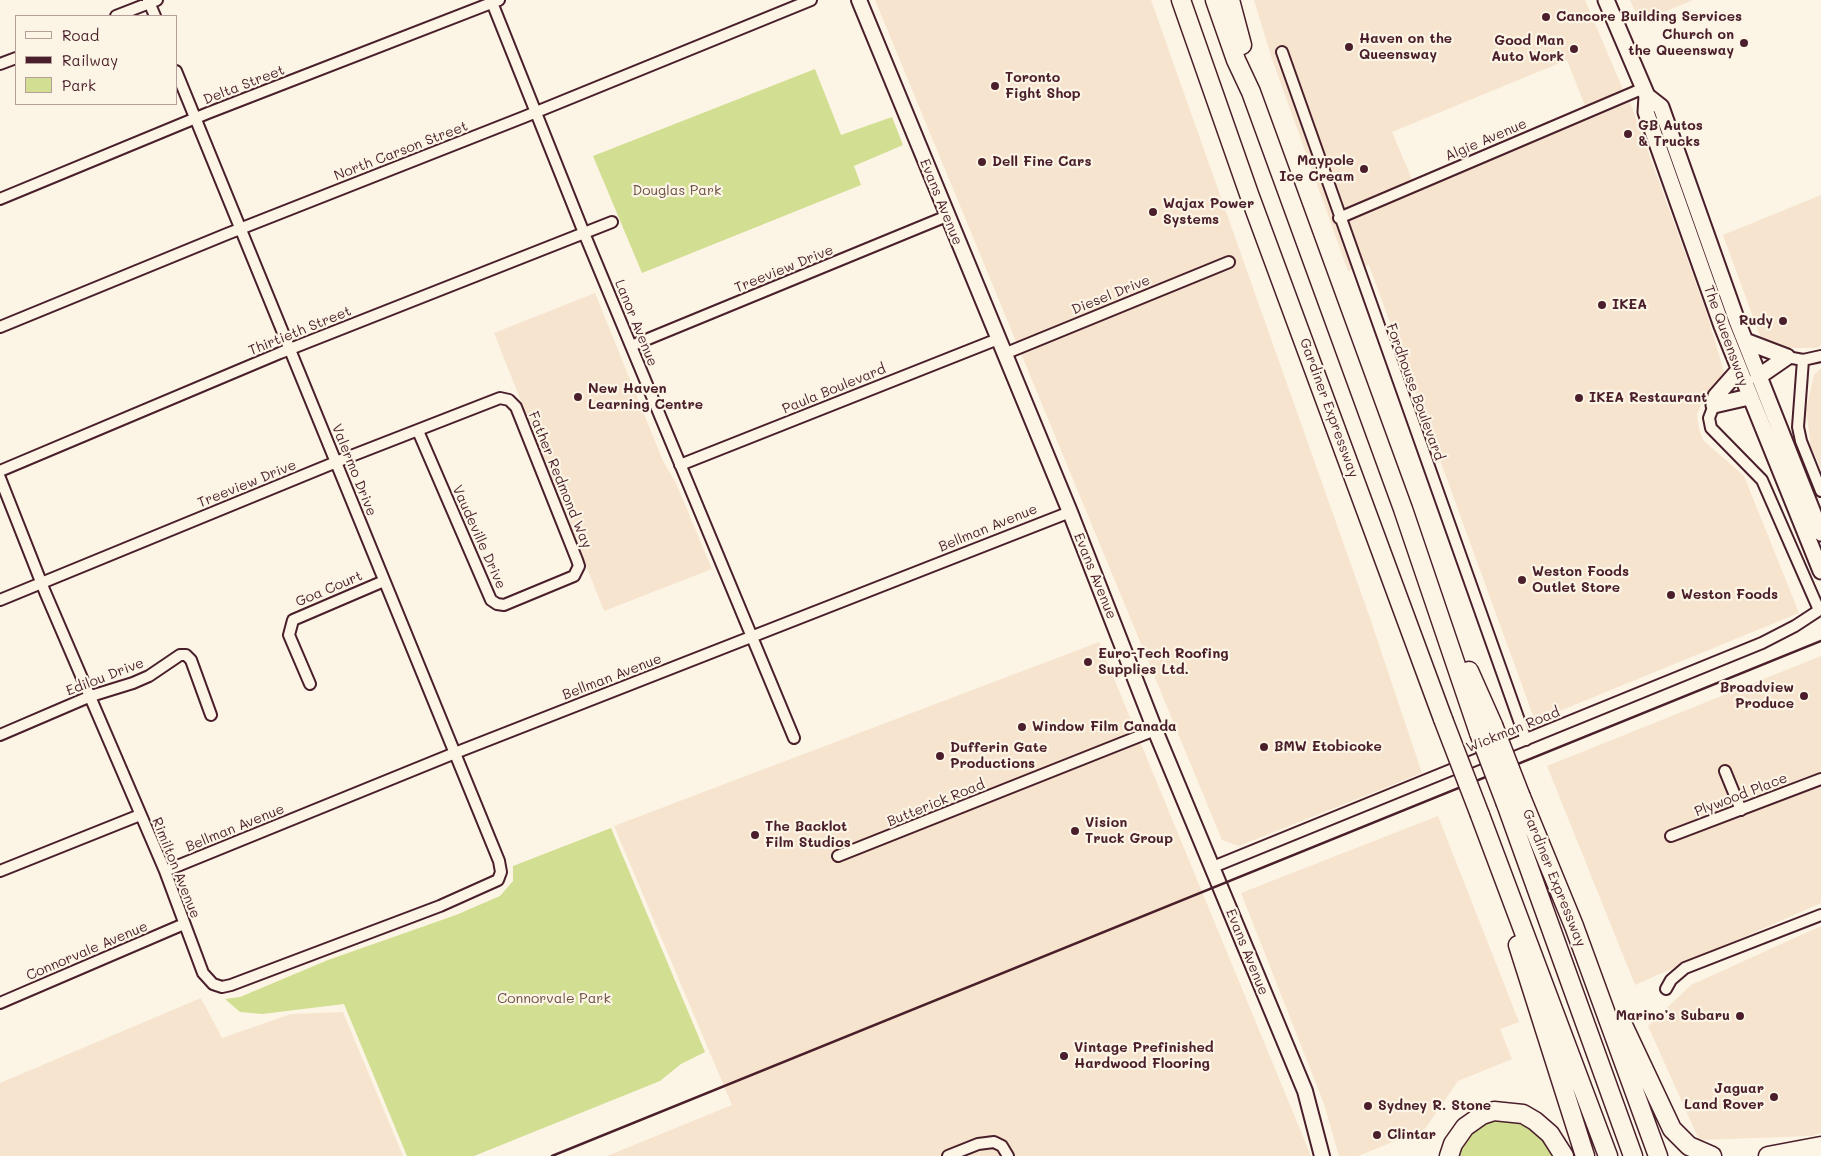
<!DOCTYPE html>
<meta charset="utf-8">
<style>
body{margin:0}
#map{position:relative;width:1821px;height:1156px;overflow:hidden;background:#fcf5e5;font-family:Mali,sans-serif}
canvas{display:block}
.legend{position:absolute;left:15px;top:15px;width:162px;height:90px;box-sizing:border-box;background:#fcf5e5;border:1px solid #b59f9b;margin:0;padding:6px 9px;list-style:none;font-size:15px;color:#4a1f2b}
.legend li{display:flex;align-items:center;gap:10px;height:25px}
.legend b{width:25px;border:1px solid #b59f9b}
</style>
<div id="map">
<canvas width="1821" height="1156"></canvas>
<ul class="legend">
<li><b style="height:6px;background:#fcf5e5"></b>Road</li>
<li><b style="height:6px;background:#4a1f2b"></b>Railway</li>
<li><b style="height:14px;background:#d2de91"></b>Park</li>
</ul>
</div>
<script>
const g = document.querySelector('canvas').getContext('2d');
g.lineJoin = 'round';
function fillPath(path, color) {
  g.fillStyle = color;
  g.fill(path, 'evenodd');
}
function shape(rows) {
  const path = new Path2D();
  for (const r of rows) {
    path.moveTo(r[0], r[1]);
    for (let i = 2; i < r.length; i += 2) path.lineTo(r[i], r[i + 1]);
  }
  return path;
}
function trace(path, color, width, dash) {
  g.strokeStyle = color;
  g.lineWidth = width;
  g.lineCap = dash ? 'butt' : 'round';
  g.setLineDash(dash || []);
  g.stroke(path);
}
function drawText(font, color, halo, rows, align = 'center') {
  g.font = font + ' Mali,sans-serif';
  g.lineWidth = 4.5;
  g.setLineDash([]);
  g.textBaseline = 'middle';
  g.strokeStyle = halo;
  g.fillStyle = color;
  for (const [text, x, y, turn = 0] of rows) {
    g.save();
    g.translate(x, y);
    g.rotate((+turn || 0) * Math.PI / 180);
    g.textAlign = isNaN(turn) ? turn : align;
    if (halo) g.strokeText(text, 0, 0);
    g.fillText(text, 0, 0);
    g.restore();
  }
}
fillPath(shape([
 [875,0,1151,0,1371,621,1422,773,1239,846,1222,840],
 [1254,0,1585,0,1625,94,1587,111,1567,60,1392,132,1417,191,1630,102,1706,311,1725,375,1702,403,1697,414,1699,429,1703,440,1744,476,1799,613,1535,721,1369,265,1348,271,1271,56],
 [1630,0,1693,0,1640,22],
 [1821,195,1821,346,1816,348,1785,348,1769,345,1761,339,1723,235],
 [595,293,663,461,676,483,712,569,604,611,494,333],
 [1821,368,1821,469,1811,447,1806,410,1814,375],
 [1099,642,1311,1156,607,1156,732,1105,614,826],
 [1821,656,1821,903,1635,985,1547,766],
 [1438,816,1519,1022,1500,1029,1512,1059,1458,1081,1425,1129,1358,1156,1339,1156,1324,1104,1241,893],
 [1821,926,1821,1133,1812,1136,1699,1140,1648,1026,1691,985],
 [201,998,222,1038,291,1014,343,1012,403,1156,0,1156,0,1083]
]), '#f6e4ce');
fillPath(shape([
 [815,69,841,135,892,117,903,145,854,166,861,185,642,273,593,156],
 [611,828,705,1052,681,1064,660,1081,474,1156,407,1156,344,1004,262,1014,240,1012,225,999,240,997,328,960,456,915,500,896,513,881,513,866],
 [1499,1114,1534,1125,1559,1156,1456,1156,1469,1128]
]), '#d2de91');
const minor = shape([
 [148,0,155,16],
 [491,0,584,233,794,738],
 [116,16,157,0],
 [1282,52,1526,740],
 [0,64,16,58],
 [0,199,208,113,499,0],
 [1339,218,1644,88],
 [0,327,227,234,524,117,811,0],
 [631,346,947,216],
 [1004,354,1229,262],
 [1787,357,1803,360,1821,356],
 [1803,360,1798,427,1801,441,1821,491],
 [1714,405,1709,418,1711,428,1762,480,1819,610],
 [680,465,998,339],
 [0,471,280,353,612,222],
 [0,478,45,592,165,871,203,973,213,984,222,987,231,985,440,906,498,880,501,872,499,861,176,71],
 [0,600,346,458,500,398,509,400,516,407,577,560,579,566,574,576,504,605,497,604,491,600,418,431],
 [310,684,289,635,293,620,384,581],
 [0,735,91,696,133,683,149,676,180,655,186,655,191,660,211,715],
 [1725,771,1741,810],
 [1671,836,1821,779],
 [838,856,1155,730],
 [1213,867,1762,643,1795,626,1821,609],
 [0,871,140,815],
 [165,871,455,753,1070,512],
 [1666,989,1671,980,1685,968,1821,915],
 [0,1003,184,924],
 [948,1156,978,1144,994,1142,1002,1146,1008,1156]
]);
const secondary = shape([
 [859,0,1070,512,1155,730,1305,1091,1322,1156],
 [1818,1156,1821,1155]
]);
const primary = shape([
 [1606,0,1647,96,1646,112,1722,326,1821,571],
 [1647,96,1661,107,1737,321,1821,533],
 [1745,341,1787,357],
 [1758,377,1787,357],
 [1714,405,1716,396,1739,370],
 [1714,405,1749,397]
]);
const motorway = shape([
 [1181,0,1249,194,1443,719],
 [1215,0,1236,60,1251,92,1403,509,1479,733],
 [1230,0,1242,45],
 [1469,671,1493,725],
 [1521,797,1574,926,1658,1156],
 [1506,804,1633,1156],
 [1480,815,1608,1156],
 [1518,945,1585,1156],
 [1623,1025,1672,1129,1689,1146,1712,1156],
 [1449,1156,1453,1144,1465,1127,1482,1115,1494,1111,1523,1114,1535,1121,1550,1134,1564,1156],
 [1768,1156,1821,1146]
]);
trace(minor, '#4a1f2b', 14);
trace(secondary, '#4a1f2b', 18);
trace(primary, '#4a1f2b', 19);
trace(motorway, '#4a1f2b', 21);
trace(minor, '#fcf5e5', 10);
trace(secondary, '#fcf5e5', 14);
trace(primary, '#fcf5e5', 15);
trace(motorway, '#fcf5e5', 18);
trace(shape([
 [552,1156,1821,641]
]), '#4a1f2b', 2.5);
const motorwayBridge = shape([
 [1443,719,1480,815],
 [1493,725,1521,797],
 [1479,733,1506,804]
]);
trace(motorwayBridge, '#4a1f2b', 21, []);
trace(motorwayBridge, '#fcf5e5', 18);
for (const [x, y, r, color] of [
 [1546,17,5,"#4a1f2b"],
 [1744,43,5,"#4a1f2b"],
 [1349,47,5,"#4a1f2b"],
 [1574,49,5,"#4a1f2b"],
 [995,86,5,"#4a1f2b"],
 [1628,134,5,"#4a1f2b"],
 [982,162,5,"#4a1f2b"],
 [1364,169,5,"#4a1f2b"],
 [1153,212,5,"#4a1f2b"],
 [1602,305,5,"#4a1f2b"],
 [1783,321,5,"#4a1f2b"],
 [578,397,5,"#4a1f2b"],
 [1579,398,5,"#4a1f2b"],
 [1522,580,5,"#4a1f2b"],
 [1671,595,5,"#4a1f2b"],
 [1088,662,5,"#4a1f2b"],
 [1804,696,5,"#4a1f2b"],
 [1022,727,5,"#4a1f2b"],
 [1264,747,5,"#4a1f2b"],
 [940,756,5,"#4a1f2b"],
 [1075,831,5,"#4a1f2b"],
 [755,835,5,"#4a1f2b"],
 [1740,1016,5,"#4a1f2b"],
 [1064,1056,5,"#4a1f2b"],
 [1774,1097,5,"#4a1f2b"],
 [1368,1106,5,"#4a1f2b"],
 [1377,1135,5,"#4a1f2b"]
]) {
  const dot = new Path2D();
  dot.arc(x, y, r, 0, 2 * Math.PI);
  g.fillStyle = color;
  g.fill(dot);
  trace(dot, '#fcf5e5', 2);
}
drawText('bold 14px', '#4a1f2b', '#fcf5e5', [
 ["Cancore Building Services",1556,17],
 ["Church on",1734,35,"right"],
 ["the Queensway",1734,51,"right"],
 ["Haven on the",1359,39],
 ["Queensway",1359,55],
 ["Good Man",1564,41,"right"],
 ["Auto Work",1564,57,"right"],
 ["Toronto",1005,78],
 ["Fight Shop",1005,94],
 ["GB Autos",1638,126],
 ["& Trucks",1638,142],
 ["Maypole",1354,161,"right"],
 ["Ice Cream",1354,177,"right"],
 ["Dell Fine Cars",992,162],
 ["Wajax Power",1163,204],
 ["Systems",1163,220],
 ["IKEA",1612,305],
 ["Rudy",1773,321,"right"],
 ["New Haven",588,389],
 ["Learning Centre",588,405],
 ["IKEA Restaurant",1589,398],
 ["Weston Foods",1532,572],
 ["Outlet Store",1532,588],
 ["Weston Foods",1681,595],
 ["Euro-Tech Roofing",1098,654],
 ["Supplies Ltd.",1098,670],
 ["Broadview",1794,688,"right"],
 ["Produce",1794,704,"right"],
 ["Window Film Canada",1032,727],
 ["BMW Etobicoke",1274,747],
 ["Dufferin Gate",950,748],
 ["Productions",950,764],
 ["Vision",1085,823],
 ["Truck Group",1085,839],
 ["The Backlot",765,827],
 ["Film Studios",765,843],
 ["Marino’s Subaru",1730,1016,"right"],
 ["Vintage Prefinished",1074,1048],
 ["Hardwood Flooring",1074,1064],
 ["Jaguar",1764,1089,"right"],
 ["Land Rover",1764,1105,"right"],
 ["Sydney R. Stone",1378,1106],
 ["Clintar",1387,1135]
], 'left');
drawText('14px', '#4a1f2b', '#fcf5e5', [
 ["Delta Street",244,85,-21],
 ["Algie Avenue",1486,140,-23],
 ["North Carson Street",401,151,-21],
 ["Evans Avenue",941,202,68],
 ["Treeview Drive",784,269,-22],
 ["Diesel Drive",1111,295,-22],
 ["Lanor Avenue",636,323,68],
 ["Thirtieth Street",300,331,-22],
 ["The Queensway",1726,336,70],
 ["Paula Boulevard",834,389,-22],
 ["Fordhouse Boulevard",1415,392,70],
 ["Gardiner Expressway",1329,408,70],
 ["Valermo Drive",354,470,68],
 ["Father Redmond Way",560,480,68],
 ["Treeview Drive",247,484,-22],
 ["Bellman Avenue",988,528,-22],
 ["Vaudeville Drive",479,537,66],
 ["Evans Avenue",1095,576,68],
 ["Goa Court",329,589,-23],
 ["Edilou Drive",105,677,-21],
 ["Bellman Avenue",612,677,-21],
 ["Wickman Road",1513,730,-22],
 ["Plywood Place",1741,795,-21],
 ["Butterick Road",936,803,-22],
 ["Bellman Avenue",235,828,-22],
 ["Rimilton Avenue",176,868,68],
 ["Gardiner Expressway",1554,878,68],
 ["Connorvale Avenue",87,951,-23],
 ["Evans Avenue",1247,952,68]
]);
drawText('14px', '#6c4f44', '#fcf5e5', [
 ["Douglas Park",677,191],
 ["Connorvale Park",554,999]
]);
</script>
